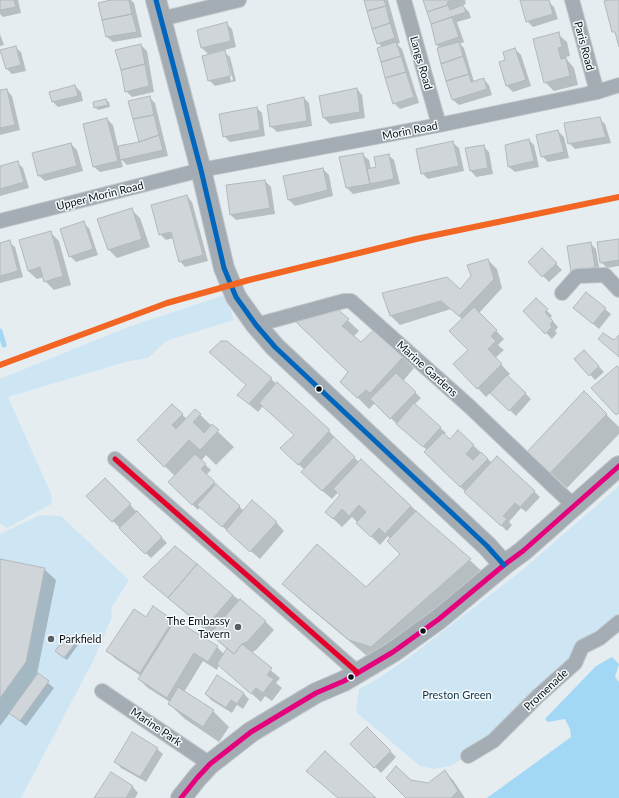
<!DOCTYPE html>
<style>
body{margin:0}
canvas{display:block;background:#e5edf1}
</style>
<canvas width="619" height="798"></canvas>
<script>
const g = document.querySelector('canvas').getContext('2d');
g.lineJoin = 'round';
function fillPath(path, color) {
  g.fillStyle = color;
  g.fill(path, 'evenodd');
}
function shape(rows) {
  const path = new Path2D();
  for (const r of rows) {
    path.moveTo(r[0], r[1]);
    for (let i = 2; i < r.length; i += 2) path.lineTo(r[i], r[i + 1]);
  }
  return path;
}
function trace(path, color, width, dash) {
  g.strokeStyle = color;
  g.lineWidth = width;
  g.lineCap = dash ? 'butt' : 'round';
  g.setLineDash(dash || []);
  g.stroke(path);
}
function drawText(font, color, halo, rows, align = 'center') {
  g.font = font + ' Lato,sans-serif';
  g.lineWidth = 3;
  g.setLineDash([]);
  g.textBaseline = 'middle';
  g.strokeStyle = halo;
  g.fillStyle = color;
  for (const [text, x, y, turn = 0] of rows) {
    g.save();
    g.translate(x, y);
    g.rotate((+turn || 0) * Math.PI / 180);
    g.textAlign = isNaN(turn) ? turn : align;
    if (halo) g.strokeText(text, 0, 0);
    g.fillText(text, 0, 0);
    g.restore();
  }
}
fillPath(shape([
 [225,295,234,320,166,341,148,358,125,362,8,397,52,496,51,504,7,528,0,523,0,379,128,327],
 [619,486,619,622,575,663,468,756,450,766,434,769,420,766,356,712,359,689,379,678,412,655,520,572],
 [40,515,61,516,129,580,111,608,112,617,93,661,21,798,0,798,0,534]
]), '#cee6f4');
fillPath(shape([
 [612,657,619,664,615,677,619,682,619,798,487,798,571,737,570,729,565,719,548,722,545,719,596,666]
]), '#a2d7f5');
fillPath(shape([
 [0,0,18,0,21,13,3,17,0,14],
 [115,0,131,0,134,3,142,37,113,42,107,37],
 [365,0,388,0,400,43,397,44,402,49,419,103,400,109,394,103,382,47,378,43],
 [425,0,465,0,466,4,462,5,469,12,471,18,457,22,464,42,460,44,464,48,474,82,483,79,489,85,492,95,459,105,453,100,440,48,437,45],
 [521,0,547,0,554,7,558,19,533,27,527,21],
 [226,23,232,29,236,47,208,54,202,48,198,31],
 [0,34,4,45,0,46],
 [558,34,567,42,570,56,566,57,568,61,574,68,578,85,554,91,545,82],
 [141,45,147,51,154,92,132,97,126,91,116,51],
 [15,47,21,52,26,71,12,74,7,69],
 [515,49,521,55,531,86,513,92,507,86,500,63,506,61],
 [224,52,230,57,236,81,215,86,209,80],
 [225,57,227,57,233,80,231,81],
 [75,86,81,92,83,101,58,107,53,102],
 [357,89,362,95,365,118,330,124,324,118,321,97],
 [7,90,12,96,20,130,0,135,0,91],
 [149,97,155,103,168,156,127,165,121,159,123,167,100,172,94,167,107,119,113,125,118,147,140,143],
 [304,98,309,103,312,126,277,132,271,126],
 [106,100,109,102,110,107,98,110,95,107],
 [257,108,262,113,265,136,230,142,224,136],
 [599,118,605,124,611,143,575,149,569,143],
 [558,131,564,137,569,158,548,162,542,156],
 [529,140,534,145,539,167,515,172,509,167,506,145],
 [453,143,459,148,464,171,428,179,422,173],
 [71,144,77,150,83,171,45,181,39,176],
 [483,146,489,152,493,174,476,177,471,171,466,149],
 [363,155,369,160,371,169,378,168,388,155,394,160,400,184,353,194,347,188],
 [17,162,23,168,29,188,0,196,0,167],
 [323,169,329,175,333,196,295,206,289,200,284,177],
 [265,181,271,187,275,214,236,220,230,214],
 [187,196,192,202,208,261,185,267,180,261,174,238,166,240,160,234],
 [131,209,140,218,150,247,117,258,109,250],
 [83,223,89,228,98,255,76,262,70,256],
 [50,232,59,241,71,285,54,290,45,281,44,277,37,279,28,271],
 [619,240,619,266,607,268,601,262],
 [9,242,15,247,23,277,0,283,0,244],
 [590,243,596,249,600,273,578,277],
 [542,249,562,270,549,282,529,262],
 [488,260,497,269,502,288,479,313,504,339,498,345,504,350,495,358,510,374,508,376,531,399,516,416,491,392,486,397,455,364,469,350,463,320,451,309,400,325,391,316,384,294,460,291],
 [536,299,552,316,550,318,558,327,555,331,557,333,552,339,525,311],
 [575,308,605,309,611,314,599,329],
 [336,309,359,331,353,337,361,343,403,357,414,368,403,381,421,398,414,405,446,433,444,435,450,440,458,431,492,463,497,457,540,497,526,512,521,508,509,522,512,525,507,531,433,461,427,450,396,423,375,403,369,409,353,393],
 [584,351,604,372,595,380,575,359],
 [271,379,329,431,337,440,337,441,359,462,361,460,486,575,387,662,366,655,299,599,283,583,366,588,401,554,388,536,380,545,352,517,342,527,326,512,342,495,338,492,332,499,311,481,305,470,290,457,295,435,263,406,258,412,238,395],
 [584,393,619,427,619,434,567,488,528,452],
 [172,405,187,419,195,410,234,447,216,465,206,455,201,461,211,470,206,475,244,511,276,522,284,531,260,559,200,507,198,510,175,488,175,476,154,456],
 [105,479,167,543,151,558,87,496],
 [0,560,44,569,56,580,37,674,54,688,26,726,10,713,0,726],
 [153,585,233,595,265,621,274,630,256,650,250,653,280,678,276,683,282,688,272,701,265,696,261,702,219,665,217,670,203,661,184,692,213,711,229,727,219,742,185,719,169,704,170,702,148,688,139,679,141,676,116,659,107,651,146,619,154,608,175,622,217,647,224,654,227,649],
 [67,636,78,645,67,660,58,654],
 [217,676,244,694,249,699,243,709,237,705,232,713,211,700,206,694],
 [367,728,396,757,381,773,352,744],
 [157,749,163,754,146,782,121,768,116,762],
 [445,772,453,780,465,798,407,798],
 [111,773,133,787,138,793,135,798,96,798]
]), '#0003');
trace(shape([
 [0,331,4,345]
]), '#a2d7f5', 5);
const building = shape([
 [0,0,14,0,16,7,0,10,0,0],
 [111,0,129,0,132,14,102,20,98,3,111,0],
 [364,0,384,0,386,6,367,11,364,0],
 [423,0,455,0,447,2,448,5,427,12,423,0],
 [520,0,549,0,553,14,526,22,520,0],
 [609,0,619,0,619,47,615,32,612,32,604,1,609,0],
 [448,5,450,10,463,5,466,12,431,24,427,12,448,5],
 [386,6,390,23,372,29,367,11,386,6],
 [132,14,137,32,106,37,102,20,132,14],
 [452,17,459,37,436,45,431,24,452,17],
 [227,22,231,41,201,48,197,30,227,22],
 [390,23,395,38,377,44,372,29,390,23],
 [559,32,562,47,558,48,561,59,566,58,570,76,544,83,533,39,559,32],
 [396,42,401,56,381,62,377,48,396,42],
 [459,42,463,56,441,64,437,48,459,42],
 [141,44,145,64,121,70,115,50,141,44],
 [16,46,21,65,6,69,0,50,16,46],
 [515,48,526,80,506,86,499,62,505,60,503,52,515,48],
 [225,50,231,76,208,81,202,56,225,50],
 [401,56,406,72,385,78,381,62,401,56],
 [463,56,469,74,446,81,441,64,463,56],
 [145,64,149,86,125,92,121,70,145,64],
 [406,72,414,97,393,104,385,78,406,72],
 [469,74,471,82,484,78,487,89,452,100,446,81,469,74],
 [75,85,78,96,52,102,49,92,75,85],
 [357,88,360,112,323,118,319,96,357,88],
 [7,89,15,125,0,128,0,90,7,89],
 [150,96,154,115,133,119,128,101,150,96],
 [304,97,307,121,270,127,267,105,304,97],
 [106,99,108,105,94,108,93,102,106,99],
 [257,107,260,130,223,137,219,114,257,107],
 [154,115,159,135,139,142,133,119,154,115],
 [600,117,606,137,568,144,564,123,600,117],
 [107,118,118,161,93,167,83,124,107,118],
 [558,130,564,152,541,157,536,135,558,130],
 [159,135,163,150,120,160,118,146,139,142,159,135],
 [529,139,534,161,508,167,505,145,529,139],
 [453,141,459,166,421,174,416,149,453,141],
 [71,143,77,166,38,176,32,153,71,143],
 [484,145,488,168,470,171,465,148,484,145],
 [363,153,370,184,346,188,339,157,363,153],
 [389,154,394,179,370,184,367,169,376,167,374,157,389,154],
 [18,161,24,182,0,189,0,166,18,161],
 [323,168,328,190,288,200,283,176,323,168],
 [265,180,270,208,230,215,226,185,265,180],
 [187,195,203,255,179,262,171,232,159,235,151,205,187,195],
 [132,208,142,239,108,250,97,219,132,208],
 [84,221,93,249,69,257,60,229,84,221],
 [51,231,63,276,44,282,40,267,28,271,19,240,51,231],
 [619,239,619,260,600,263,597,242,619,239],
 [10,240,18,271,0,276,0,243,10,240],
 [591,242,595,267,571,272,567,246,591,242],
 [542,248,557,263,542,277,528,262,542,248],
 [488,259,494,279,459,316,441,301,390,316,382,293,447,277,460,289,471,276,467,265,488,259],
 [586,292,606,308,593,324,573,308,586,292],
 [536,298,548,309,545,312,553,321,550,324,552,327,545,334,523,311,536,298],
 [474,307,497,330,491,336,496,341,488,349,502,364,477,389,453,364,468,350,449,331,474,307],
 [336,308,349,319,342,326,361,342,375,329,404,356,370,393,366,390,357,398,340,382,348,372,297,323,296,319,336,308],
 [603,333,614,340,619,335,619,357,598,339,603,333],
 [221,341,227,341,272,378,249,404,237,395,246,385,209,352,221,341],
 [584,350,599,366,589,376,574,359,584,350],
 [617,366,619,368,619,413,616,415,591,388,617,366],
 [396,373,416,392,390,419,370,399,396,373],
 [507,375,526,393,509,411,490,393,507,375],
 [277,382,330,430,298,465,280,448,294,435,259,403,277,382],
 [584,391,607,414,550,473,527,452,584,391],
 [414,403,441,427,423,447,396,424,414,403],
 [172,404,183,414,172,425,176,429,195,409,201,414,193,422,204,433,212,424,219,430,200,450,189,440,164,467,137,440,172,404],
 [458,430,474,445,466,454,473,460,481,452,488,459,460,487,424,452,443,433,450,439,458,430],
 [334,437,355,457,322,491,301,472,334,437],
 [195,454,206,464,201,469,215,482,192,505,168,482,195,454],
 [497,456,535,491,520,507,515,503,503,516,507,519,501,526,464,492,497,456],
 [361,459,411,506,385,534,379,528,371,537,356,523,366,512,359,505,349,516,342,509,333,519,325,512,340,495,333,489,361,459],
 [105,478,131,504,112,522,86,496,105,478],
 [216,484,240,506,222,527,197,505,216,484],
 [252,500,277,522,250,552,226,530,252,500],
 [137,511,162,537,145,554,119,528,137,511],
 [416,511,471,559,371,647,349,640,282,584,317,544,366,587,400,554,387,541,416,511],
 [175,546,197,564,168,598,143,577,175,546],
 [0,559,45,568,26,662,0,698,0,559],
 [197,564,233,595,205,628,168,598,197,564],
 [240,599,266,621,247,642,242,644,234,654,210,634,240,599],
 [153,606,173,620,140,673,106,651,134,609,146,617,153,606],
 [175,620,218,646,208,662,194,653,167,698,138,679,175,620],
 [67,635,76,642,64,658,55,651,67,635],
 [242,644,272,668,267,675,274,679,263,693,256,688,251,694,217,664,227,648,234,654,242,644],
 [38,673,49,681,20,721,9,713,38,673],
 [217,675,244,693,237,704,231,700,226,708,205,694,217,675],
 [178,687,214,710,203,727,168,704,178,687],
 [367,727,391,751,374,768,350,744,367,727],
 [132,732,158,748,140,777,114,762,132,732],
 [325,751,376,798,338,798,306,771,325,751],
 [396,766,411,780,428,783,445,770,458,791,451,798,406,798,386,778,396,766],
 [111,772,133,786,126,798,94,798,111,772]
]);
fillPath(building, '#cfd5d9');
trace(building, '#b2b9bc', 1);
const street = shape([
 [404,0,439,125],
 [572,0,597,92],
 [161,19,239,0],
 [0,221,201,170,439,125,597,92,619,85],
 [562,293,577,276,605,275,619,290],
 [256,325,344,301,351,301,469,406,574,506],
 [115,459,357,672],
 [102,691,210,764],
 [468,756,493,741,538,696,575,663,582,647,600,638,619,622]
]);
const secondary = shape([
 [156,0,201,170,224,268,236,297,256,325,275,347,487,546,504,565],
 [181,798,197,778,210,764,251,732,316,693,344,681,393,652,439,619,504,565,523,551,619,466]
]);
trace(street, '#c3c9cd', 16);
trace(secondary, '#c3c9cd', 22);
trace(street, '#a4adb3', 14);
trace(secondary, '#a2acb2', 20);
trace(shape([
 [181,798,197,778,210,764,251,732,316,693,344,681,393,652,439,619,504,565,523,551,619,466]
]), '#e5007d', 5);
trace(shape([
 [156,0,201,170,224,268,236,297,256,325,275,347,487,546,504,565]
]), '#0065bd', 5);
trace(shape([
 [115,459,357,672]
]), '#e4002b', 5);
trace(shape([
 [0,365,167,303,249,280,416,239,619,197]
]), '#f26522', 6);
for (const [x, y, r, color] of [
 [319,389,3.5,"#0e1316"],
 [238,627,4,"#595f63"],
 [423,631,3.5,"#0e1316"],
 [51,639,4,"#595f63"],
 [351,677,3.5,"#0e1316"]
]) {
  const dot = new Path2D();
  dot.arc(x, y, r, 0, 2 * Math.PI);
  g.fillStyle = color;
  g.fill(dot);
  trace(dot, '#f4fafd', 1.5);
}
drawText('11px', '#0e1316', '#f4fafd', [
 ["Paris Road",584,46,75],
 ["Langs Road",421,63,74],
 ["Morin Road",410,131,-11],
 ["Upper Morin Road",100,196,-14],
 ["Marine Gardens",427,369,42],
 ["Promenade",546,690,-43],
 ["Marine Park",156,727,34]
]);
drawText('11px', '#0e1316', '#f4fafd', [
 ["The Embassy",230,621],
 ["Tavern",230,634],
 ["Parkfield",59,639,"left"]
], 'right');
drawText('11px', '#133345', '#f4fafd', [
 ["Preston Green",457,695]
]);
</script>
